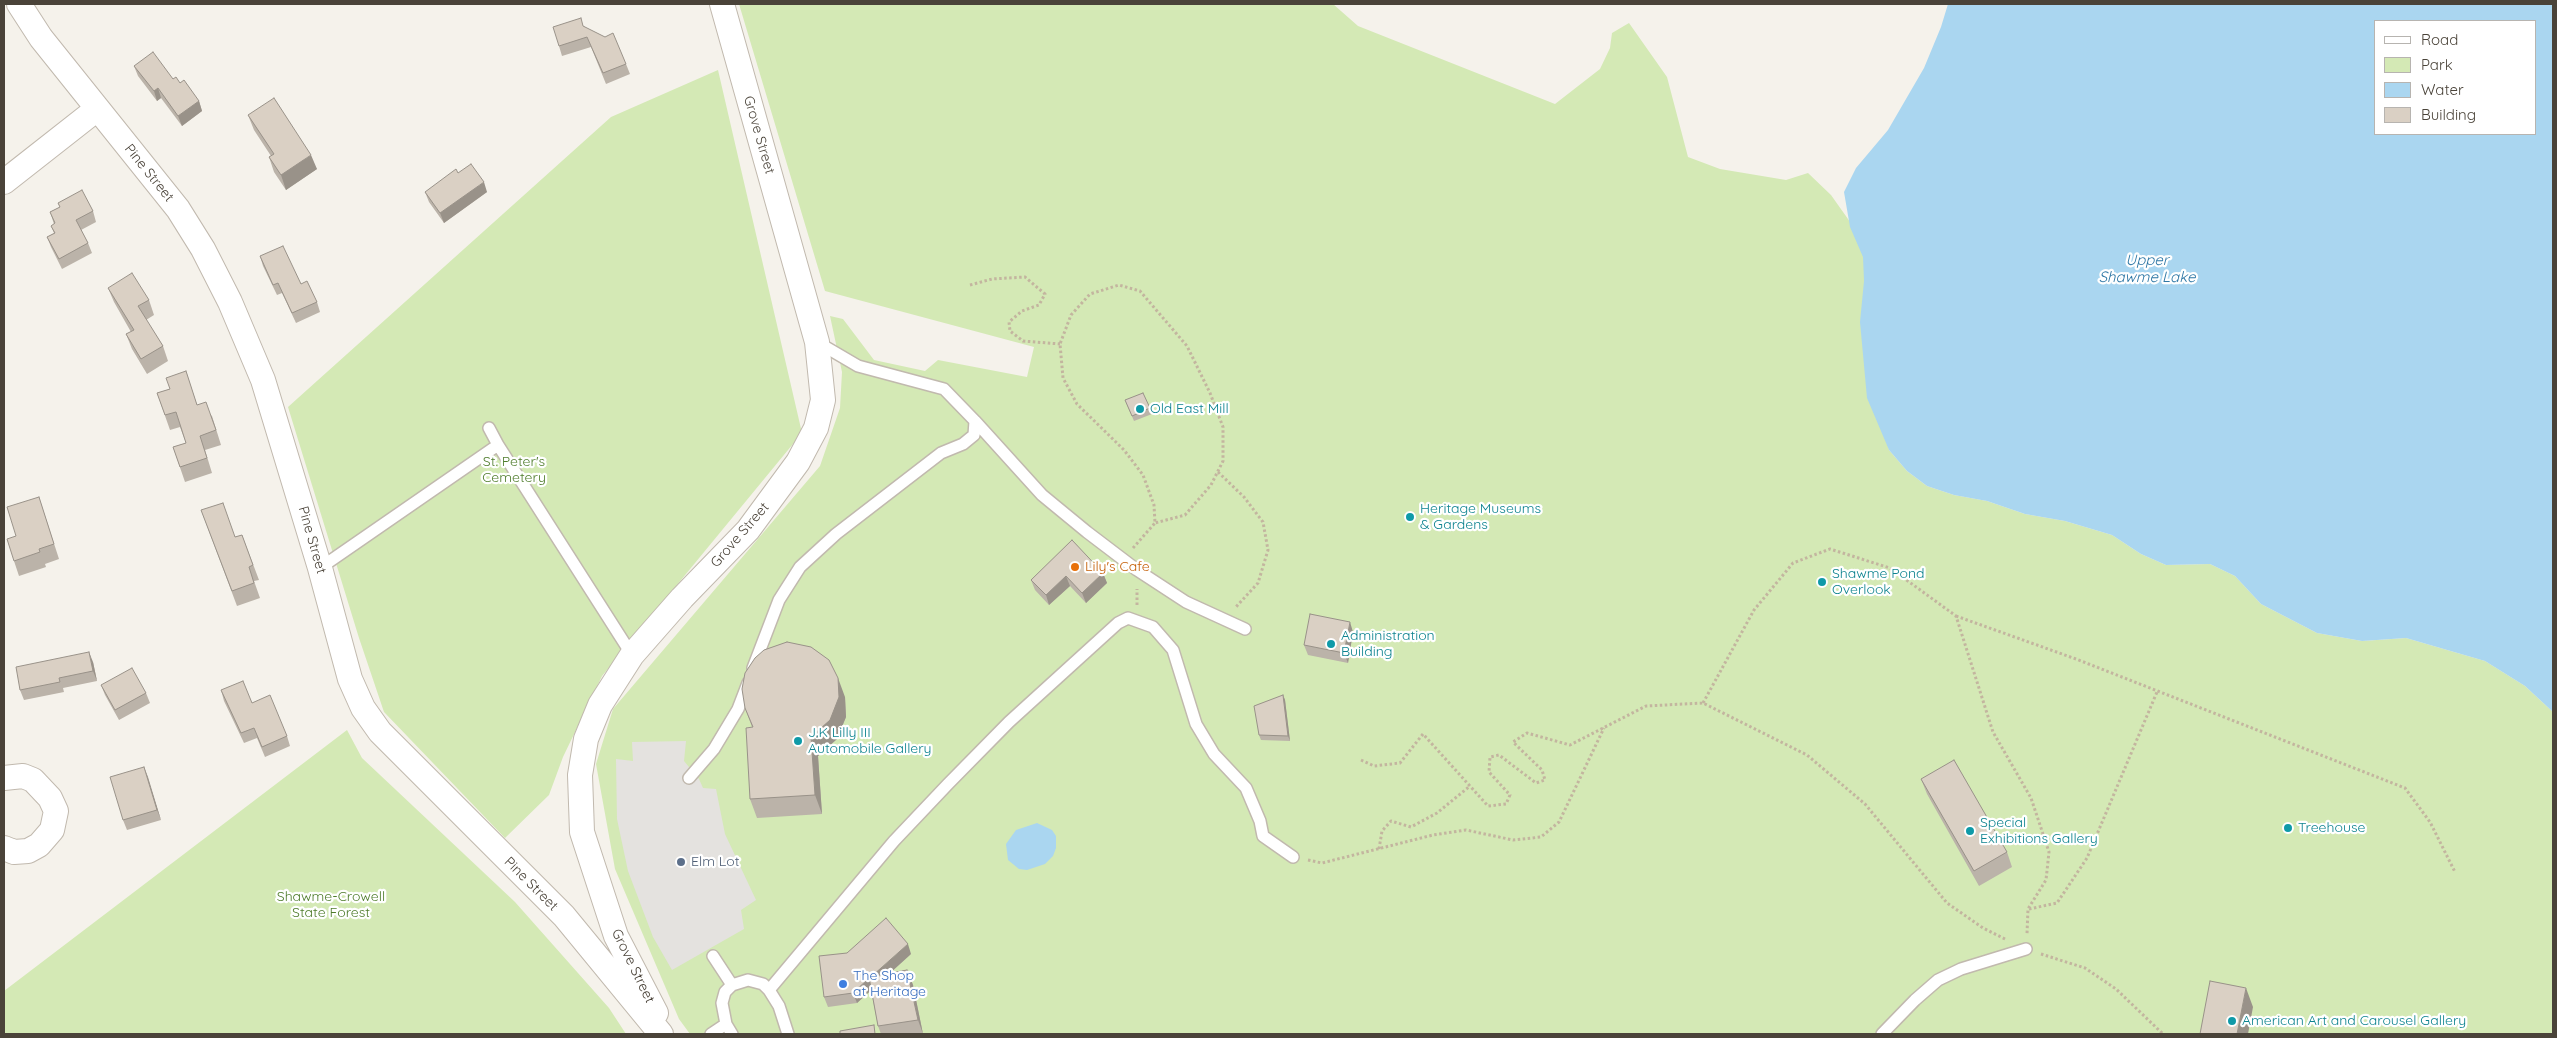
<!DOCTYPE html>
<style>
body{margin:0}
#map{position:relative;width:2557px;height:1038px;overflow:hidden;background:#f5f2eb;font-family:Quicksand,sans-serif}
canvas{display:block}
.frame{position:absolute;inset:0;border:5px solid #4a4339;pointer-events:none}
.legend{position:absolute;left:2374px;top:20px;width:162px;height:115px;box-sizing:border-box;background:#fff;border:1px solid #b7b4b0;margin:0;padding:6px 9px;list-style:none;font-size:15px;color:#4a4339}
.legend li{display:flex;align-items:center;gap:10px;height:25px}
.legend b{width:25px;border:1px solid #b7b4b0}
</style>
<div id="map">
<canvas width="2557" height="1038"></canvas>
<div class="frame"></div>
<ul class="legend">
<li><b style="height:6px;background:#fff"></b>Road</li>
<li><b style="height:14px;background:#d4e9b5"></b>Park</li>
<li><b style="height:14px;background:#aad6f0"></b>Water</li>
<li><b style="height:14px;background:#dad0c4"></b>Building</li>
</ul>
</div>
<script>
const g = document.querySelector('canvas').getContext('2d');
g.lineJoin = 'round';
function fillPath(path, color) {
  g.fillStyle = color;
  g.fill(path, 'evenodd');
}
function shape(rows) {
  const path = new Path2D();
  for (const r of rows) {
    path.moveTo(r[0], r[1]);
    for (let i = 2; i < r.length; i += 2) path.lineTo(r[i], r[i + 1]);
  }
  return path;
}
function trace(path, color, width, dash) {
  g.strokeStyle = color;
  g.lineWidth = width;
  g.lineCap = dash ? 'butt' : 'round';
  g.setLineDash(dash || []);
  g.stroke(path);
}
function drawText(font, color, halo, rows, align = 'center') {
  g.font = font + ' Quicksand,sans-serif';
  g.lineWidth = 4.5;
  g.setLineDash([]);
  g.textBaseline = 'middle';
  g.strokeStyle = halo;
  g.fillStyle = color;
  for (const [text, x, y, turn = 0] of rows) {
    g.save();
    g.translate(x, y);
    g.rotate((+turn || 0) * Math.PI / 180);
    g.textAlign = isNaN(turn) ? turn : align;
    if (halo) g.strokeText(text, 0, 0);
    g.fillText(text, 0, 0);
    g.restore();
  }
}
fillPath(shape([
 [739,4,1333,4,1358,26,1555,104,1600,69,1610,48,1612,33,1629,23,1667,77,1688,157,1720,169,1786,180,1808,173,1831,195,1865,243,1889,450,1907,471,1927,486,1954,495,1987,501,2025,514,2065,521,2112,535,2141,554,2166,565,2210,564,2235,576,2261,604,2317,633,2362,641,2406,638,2485,661,2525,686,2553,712,2553,1034,690,1034,679,1019,615,869,596,764,613,709,820,466,840,408,842,372,830,316,843,319,874,360,925,371,938,360,1027,377,1034,347,825,291],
 [718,70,802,433,602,676,563,757,549,795,505,838,384,712,359,638,288,407,611,117],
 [347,730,362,758,515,902,609,1008,626,1034,4,1034,4,991]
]), '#d4e9b5');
fillPath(shape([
 [686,741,684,761,699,779,703,788,716,789,725,834,756,900,741,910,744,929,672,970,653,937,628,871,617,819,616,759,633,761,632,742]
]), '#e4e2df');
fillPath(shape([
 [1948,4,2553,4,2553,712,2525,686,2485,661,2406,638,2362,641,2317,633,2261,604,2235,576,2210,564,2166,565,2141,554,2112,535,2065,521,2025,514,1987,501,1954,495,1927,486,1907,471,1889,450,1867,398,1860,322,1864,281,1863,257,1850,227,1844,192,1856,168,1888,130,1924,68,1941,27],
 [2376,21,2536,21,2536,134,2376,134],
 [1037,823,1052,830,1056,836,1056,848,1053,856,1045,864,1027,870,1019,869,1008,860,1006,844,1016,830]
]), '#aad6f0');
const service = shape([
 [975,421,1042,495,1087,532,1137,570,1186,602,1245,629],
 [489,428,498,445],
 [320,568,498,445,632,655],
 [753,668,779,600,800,567,836,534,941,453,963,444,974,435,975,421,944,389,858,366,817,342],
 [689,778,714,749,738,709,748,683],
 [713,956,732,985],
 [769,990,894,841,948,784,1009,722,1118,623,1128,618,1153,627,1173,650,1196,724,1214,754,1246,788,1260,821,1263,836,1293,857],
 [711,1034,726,1024],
 [732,1034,726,1024,722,1003,725,992,732,985,748,980,763,984,769,990,779,1006,788,1034],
 [1882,1034,1915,1000,1938,980,1961,969,2026,949]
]);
const minor = shape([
 [19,4,41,38,178,209,203,249,230,302,263,380,320,568,350,679,363,708,380,732,564,916,661,1034],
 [4,182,97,109],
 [4,778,23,776,33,780,50,798,56,811,52,830,39,845,28,851,14,852,4,848],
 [656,1013,616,936,582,832,580,775,586,739,600,705,632,655,682,598,748,530,798,462,816,428,823,400,817,342,722,4]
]);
trace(service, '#c1b9ae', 14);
trace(minor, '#c1b9ae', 26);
trace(shape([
 [970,285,992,279,1025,277,1045,294,1039,305,1022,311,1009,322,1010,331,1023,341,1060,344],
 [1218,472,1244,497,1263,522,1268,550,1258,583,1235,608],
 [1133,548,1155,523,1154,505,1143,475,1124,450,1077,404,1063,378,1060,344,1071,315,1090,294,1119,285,1140,291,1187,346,1210,393,1223,427,1223,461,1211,485,1185,515,1155,523],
 [1137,605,1137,589],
 [1956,616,2076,659,2405,788,2430,822,2455,872],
 [1703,703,1754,610,1793,563,1830,549,1890,568,1956,616,1993,732,2031,798,2049,852,2046,880,2028,909,2027,934],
 [1361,760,1374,766,1400,763,1423,734,1488,806,1506,804,1510,795,1489,772,1490,757,1499,755,1536,783,1545,780,1542,770,1513,742,1527,733,1570,745,1646,706,1703,703,1807,755,1865,804,1947,903,1983,928,2005,939],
 [1379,849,1382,831,1391,821,1411,827,1437,813,1470,786],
 [1308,860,1322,863,1433,835,1466,830,1513,840,1541,837,1559,822,1604,728],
 [2029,909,2057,903,2087,858,2157,692],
 [2041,954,2085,968,2116,989,2163,1034]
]), '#c3b59f', 3, [2.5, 2.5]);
trace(service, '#fff', 11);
trace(minor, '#fff', 24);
fillPath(shape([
 [584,26,626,64,630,74,606,84,591,47,562,56,559,46],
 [134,66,173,79,180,83,199,101,202,111,182,126,161,98,157,101,138,76],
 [248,115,317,169,286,190,274,172,269,157,271,156,254,130],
 [458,173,487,192,444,223,429,202,425,192],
 [58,203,93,211,96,222,81,230,88,243,92,253,62,269,51,247,47,237,54,233,51,226,54,224,50,212,60,207],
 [260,256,301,284,317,302,320,312,296,323,282,293,277,295,263,266],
 [108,288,149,300,154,315,146,320,163,346,168,361,147,374,132,349,126,334,131,332,114,302],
 [186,371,197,405,212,416,221,445,205,450,212,473,185,482,173,447,186,443,180,427,170,430,157,393,170,389],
 [1125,400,1150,408,1152,414,1134,421],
 [39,497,59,559,45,564,46,567,19,576,14,561],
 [201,510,235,537,242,535,259,580,254,581,260,598,237,606],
 [1103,573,1107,583,1086,603,1070,586,1049,605,1035,590,1031,580],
 [1353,632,1348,663,1308,655,1304,645],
 [93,662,97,681,63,688,64,692,24,700,20,690],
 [101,685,146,693,150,703,119,720,105,695],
 [221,690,252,703,287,736,290,746,265,757,257,738,244,743,224,701],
 [1283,695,1285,700,1290,741,1261,740,1259,735],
 [845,697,846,717,837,739,818,756,822,814,757,818,750,799,752,727,745,708],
 [144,767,161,820,127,830,123,820],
 [1921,779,2007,852,2012,867,1979,886,1927,794],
 [911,954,890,973,907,970,913,985,923,1034,881,1034,878,1026,871,990,857,1003,828,1007,824,997]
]), '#bbb3a9');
fillPath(shape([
 [158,88,161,98,157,101,154,91],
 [199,101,202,111,182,126,178,116],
 [311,155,317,169,286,190,281,175],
 [484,182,487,192,444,223,440,213],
 [1103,573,1107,583,1086,603,1082,593],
 [1066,576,1070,586,1049,605,1046,595],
 [1350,622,1353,632,1348,663,1344,653],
 [89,652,93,662,97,681,93,671],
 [838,678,845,697,846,717,837,739,818,756,822,814,815,795,811,737],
 [1283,695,1285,700,1290,741,1288,736],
 [144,767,148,777,161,820,157,810],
 [908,944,911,954,857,1003,853,993],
 [907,970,913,985,923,1034,918,1020],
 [2246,988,2253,1007,2248,1034,2237,1034]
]), '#999289');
const building = shape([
 [581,18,583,26,605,37,613,33,626,64,603,73,587,37,559,46,553,27,581,18],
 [153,52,173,79,176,77,180,83,184,80,199,101,178,116,158,88,154,91,134,66,153,52],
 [274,98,311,155,281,175,269,157,274,154,248,115,274,98],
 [471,164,484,182,440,213,425,192,456,169,458,173,471,164],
 [82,190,93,211,76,220,88,243,59,259,47,237,55,233,51,226,55,223,50,212,60,207,58,203,82,190],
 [283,246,301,284,307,281,317,302,292,313,278,283,273,285,260,256,283,246],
 [132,273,149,300,138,306,163,346,141,359,126,334,134,330,108,288,132,273],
 [186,371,197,405,206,402,216,430,200,436,207,458,180,467,173,447,186,443,176,412,165,415,157,393,170,389,166,378,186,371],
 [1143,393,1150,408,1132,416,1125,400,1143,393],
 [39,497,54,544,39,549,40,552,14,561,7,539,16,536,7,507,39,497],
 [223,503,235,537,242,535,253,565,249,567,254,583,232,591,201,510,223,503],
 [1072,540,1103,573,1082,593,1066,576,1046,595,1031,580,1072,540],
 [1310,614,1350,622,1344,653,1304,645,1310,614],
 [787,642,811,647,829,660,838,678,839,697,830,720,811,737,815,795,750,799,746,728,753,727,745,708,742,689,745,673,755,658,764,650,787,642],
 [89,652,93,671,59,678,60,682,20,690,16,667,89,652],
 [132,668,146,693,115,710,101,685,132,668],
 [243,681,252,703,270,695,287,736,262,747,254,728,241,733,221,690,243,681],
 [1283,695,1288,736,1259,735,1254,706,1283,695],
 [1954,760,2007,852,1974,871,1921,779,1954,760],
 [144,767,157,810,123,820,110,777,144,767],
 [886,918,908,944,872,976,869,977,869,978,853,993,824,997,819,956,847,953,886,918],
 [907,970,918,1020,878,1026,869,977,907,970],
 [2210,981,2246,988,2237,1034,2200,1034,2210,981],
 [874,1025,875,1034,840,1034,840,1031,874,1025]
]);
fillPath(building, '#dad0c4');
trace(building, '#999289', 1);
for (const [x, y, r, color] of [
 [1140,409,5,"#0f9aa8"],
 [1410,517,5,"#0f9aa8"],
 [1075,567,5,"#e8710a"],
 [1822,582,5,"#0f9aa8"],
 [1331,644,5,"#0f9aa8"],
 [798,741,5,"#0f9aa8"],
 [2288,828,5,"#0f9aa8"],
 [1970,831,5,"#0f9aa8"],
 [681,862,5,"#5c6f8a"],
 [843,984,5,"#3f7fe0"],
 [2232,1021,5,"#0f9aa8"]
]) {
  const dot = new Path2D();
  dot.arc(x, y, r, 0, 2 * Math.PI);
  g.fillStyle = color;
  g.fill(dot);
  trace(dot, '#fff', 2);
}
drawText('14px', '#4a4339', '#fff', [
 ["Grove Street",759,135,74],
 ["Pine Street",149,173,51],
 ["Grove Street",740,535,-49],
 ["Pine Street",312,540,74],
 ["Pine Street",531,884,45],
 ["Grove Street",633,966,64]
]);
drawText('14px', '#0d838f', '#fff', [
 ["Old East Mill",1150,409],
 ["Heritage Museums",1420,509],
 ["& Gardens",1420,525],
 ["Shawme Pond",1832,574],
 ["Overlook",1832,590],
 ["Administration",1341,636],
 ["Building",1341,652],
 ["J.K Lilly III",808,733],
 ["Automobile Gallery",808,749],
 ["Special",1980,823],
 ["Exhibitions Gallery",1980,839],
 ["Treehouse",2298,828],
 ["American Art and Carousel Gallery",2242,1021]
], 'left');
drawText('14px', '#4e7c2b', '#fff', [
 ["St. Peter's",514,462],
 ["Cemetery",514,478],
 ["Shawme-Crowell",331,897],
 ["State Forest",331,913]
]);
drawText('14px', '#c56008', '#fff', [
 ["Lily's Cafe",1085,567]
], 'left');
drawText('14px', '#4e5e75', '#fff', [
 ["Elm Lot",691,862]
], 'left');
drawText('14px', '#366cbe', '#fff', [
 ["The Shop",853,976],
 ["at Heritage",853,992]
], 'left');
drawText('italic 15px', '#2f78a6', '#fff', [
 ["Upper",2147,260],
 ["Shawme Lake",2147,277]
]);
</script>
